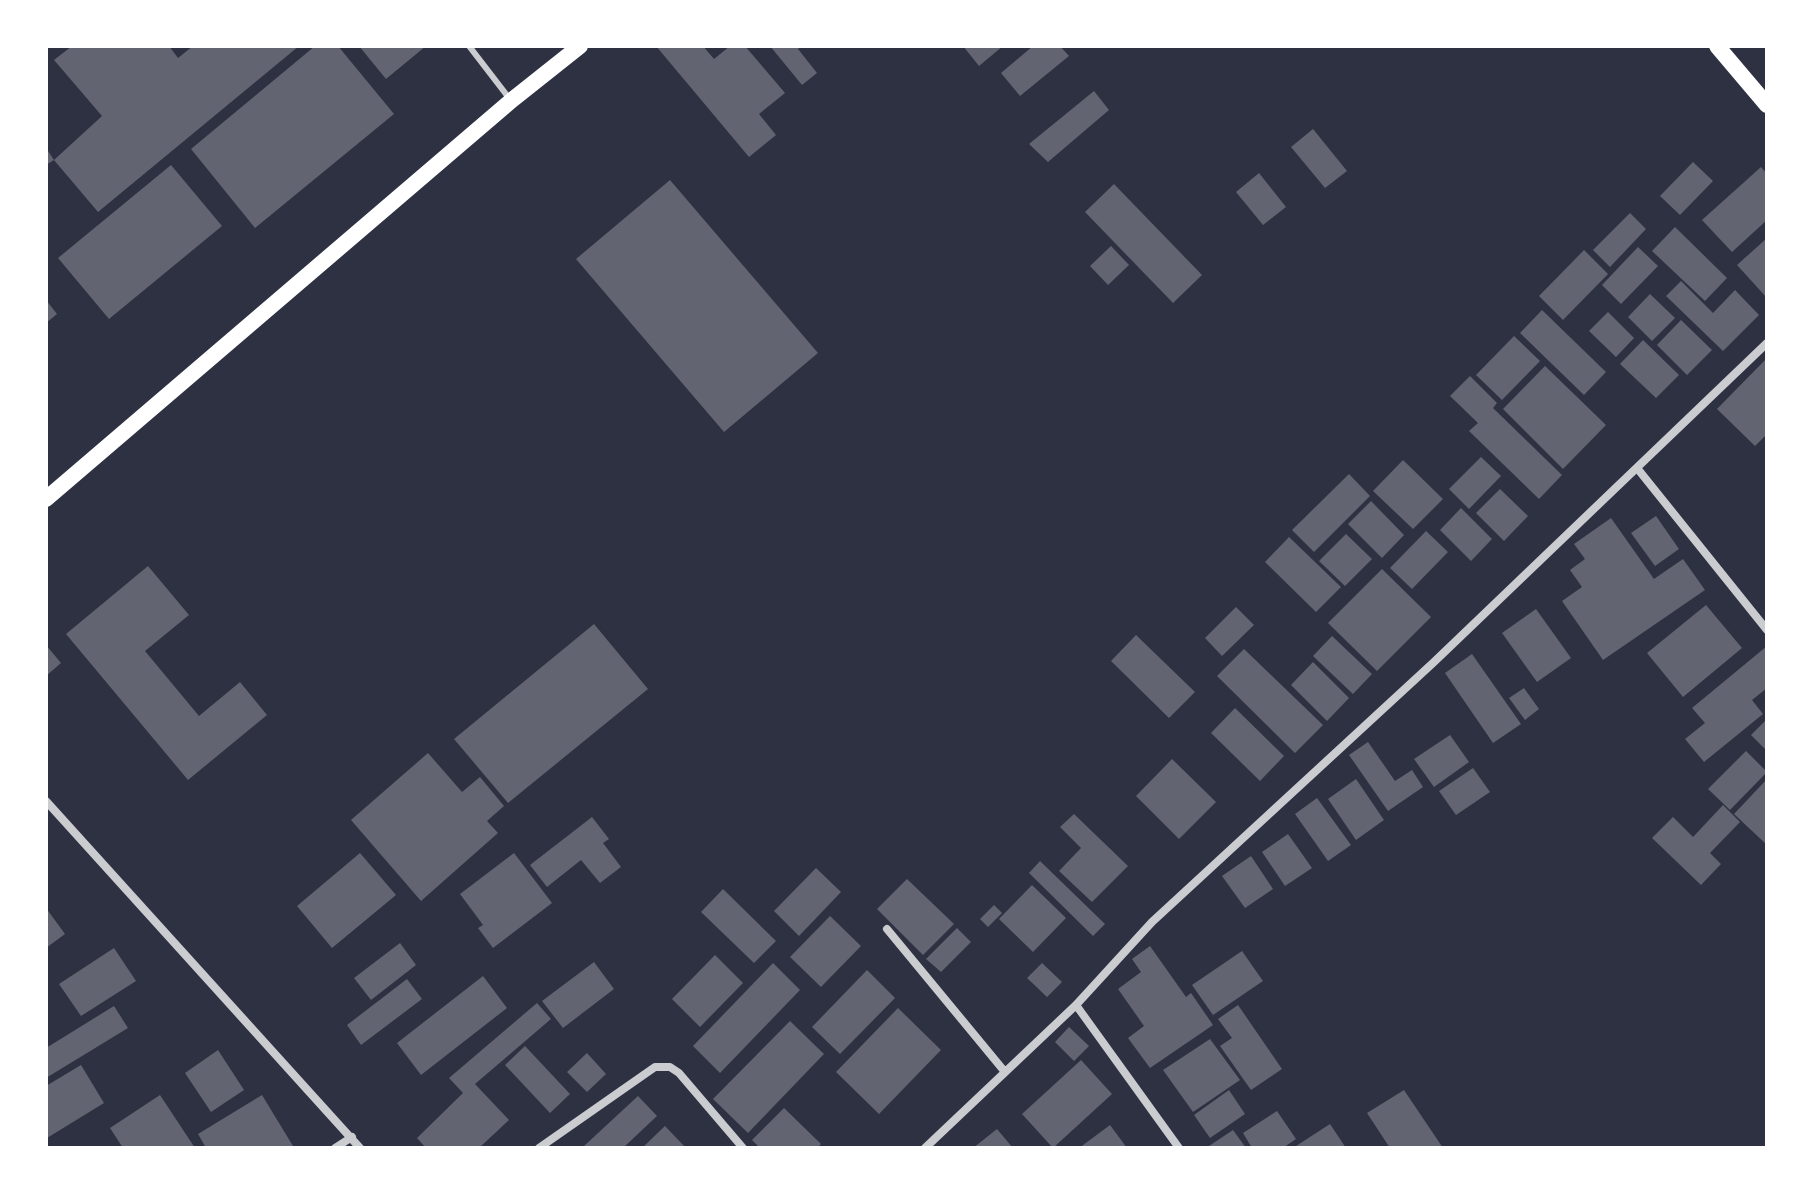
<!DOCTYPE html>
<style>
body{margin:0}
#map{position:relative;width:1813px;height:1194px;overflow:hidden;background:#2d3142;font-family:Figtree,sans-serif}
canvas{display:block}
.frame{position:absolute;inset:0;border:48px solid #fff;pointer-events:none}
</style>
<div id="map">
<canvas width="1813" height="1194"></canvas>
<div class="frame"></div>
</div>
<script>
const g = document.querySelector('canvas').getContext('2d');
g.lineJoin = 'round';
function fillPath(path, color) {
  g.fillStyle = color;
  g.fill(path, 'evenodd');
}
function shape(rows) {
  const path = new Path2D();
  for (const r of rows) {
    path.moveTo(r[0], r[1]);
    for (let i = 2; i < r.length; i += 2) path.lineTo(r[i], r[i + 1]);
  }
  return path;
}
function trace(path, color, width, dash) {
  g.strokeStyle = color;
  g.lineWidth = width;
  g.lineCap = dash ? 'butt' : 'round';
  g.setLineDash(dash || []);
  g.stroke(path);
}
fillPath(shape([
 [72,46,169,46,178,58,193,46,299,46,98,212,54,160,102,116,54,60],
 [315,46,338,46,394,114,255,228,191,149],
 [359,46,426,46,386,79],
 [656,46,703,46,714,59,730,46,745,46,785,93,759,114,776,135,749,157],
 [770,46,802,46,798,49,817,73,802,85],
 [963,46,1003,46,979,66],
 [1033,46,1060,46,1069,56,1020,96,1001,73],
 [1094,91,1109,110,1048,162,1029,144],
 [1313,129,1347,171,1325,188,1291,147],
 [46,148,54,160,46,165],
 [1693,162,1713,181,1680,215,1660,196],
 [171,165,222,226,109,319,58,258],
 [1761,167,1767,174,1767,220,1732,252,1702,220],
 [1259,173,1286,207,1263,225,1236,192],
 [670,180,818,353,724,432,576,259],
 [1114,184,1202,275,1173,303,1085,212],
 [1630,213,1646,229,1610,267,1593,250],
 [1675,227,1727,278,1705,301,1652,251],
 [1767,238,1767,298,1737,265],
 [1111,246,1129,265,1108,285,1090,266],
 [1638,247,1658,266,1621,304,1602,285],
 [1584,250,1608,274,1563,320,1539,296],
 [1681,281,1713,313,1735,290,1759,315,1723,351,1666,296],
 [1650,294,1675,318,1652,341,1628,317],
 [46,300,57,314,46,323],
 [1542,310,1606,372,1584,395,1520,333],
 [1608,312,1634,338,1616,357,1589,331],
 [1681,320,1712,350,1687,375,1657,345],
 [1514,336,1540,361,1502,400,1476,375],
 [1643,340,1679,375,1656,398,1620,364],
 [1767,358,1767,434,1755,446,1717,409],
 [1545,366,1606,425,1563,469,1503,409],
 [1470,376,1497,403,1493,408,1562,475,1539,499,1469,431,1478,423,1450,396],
 [1481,457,1501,476,1469,509,1449,489],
 [1403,460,1443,499,1413,529,1373,491],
 [1349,474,1370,496,1314,552,1292,530],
 [1500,489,1528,516,1504,541,1476,513],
 [1371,501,1404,535,1382,558,1348,524],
 [1461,508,1492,539,1471,561,1440,530],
 [1656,516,1679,549,1655,566,1631,533],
 [1611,518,1654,579,1683,559,1705,590,1603,660,1562,601,1582,587,1570,570,1585,559,1574,544],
 [1426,531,1448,552,1412,589,1390,568],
 [1346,534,1372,559,1345,586,1319,561],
 [1289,537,1341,587,1316,612,1265,562],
 [148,566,189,615,145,651,199,716,240,682,267,715,188,780,66,634],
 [1382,569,1431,617,1377,671,1328,623],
 [1706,605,1742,648,1683,697,1647,653],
 [1236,607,1254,625,1222,656,1205,638],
 [1536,609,1571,658,1537,682,1502,633],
 [594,624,648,689,508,803,454,739],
 [1136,635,1195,692,1169,718,1111,661],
 [1332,636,1372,674,1353,694,1313,656],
 [46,645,61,663,46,676],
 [1767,646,1767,688,1752,700,1763,714,1704,762,1685,739,1705,723,1692,708],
 [1244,649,1323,725,1295,753,1217,676],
 [1472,654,1521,724,1493,743,1445,673],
 [1313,662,1349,698,1327,721,1291,685],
 [1524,688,1539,709,1525,720,1509,698],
 [1235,708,1284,756,1260,781,1211,733],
 [1767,719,1767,751,1751,735],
 [1450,735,1469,762,1434,787,1414,759],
 [1368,742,1395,781,1412,770,1423,787,1388,811,1349,755],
 [1746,751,1767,772,1730,810,1708,789],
 [428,753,462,792,480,777,504,806,487,821,498,833,421,901,351,820],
 [1172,759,1216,802,1179,839,1136,796],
 [1473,768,1490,792,1456,815,1439,791],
 [1356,779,1384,820,1356,840,1328,799],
 [1767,779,1767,845,1734,814],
 [1317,798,1351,845,1328,861,1295,814],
 [1723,805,1740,822,1710,853,1721,864,1701,885,1652,838,1673,817,1693,837],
 [1074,814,1128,866,1092,902,1059,871,1081,848,1060,827],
 [592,817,609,839,603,843,621,867,600,883,581,860,547,887,530,865],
 [1288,834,1312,868,1285,886,1262,852],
 [360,853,396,895,332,948,297,906],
 [514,853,552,903,493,948,478,928,483,925,460,894],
 [1251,856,1273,889,1245,908,1222,876],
 [1040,861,1105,924,1093,936,1029,873],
 [816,868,841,892,799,936,774,911],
 [907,879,954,924,923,955,877,909],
 [1032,885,1066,918,1033,952,999,919],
 [723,889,776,941,754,963,701,912],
 [994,905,1002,913,988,927,980,919],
 [46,908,65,934,46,948],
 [830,916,861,946,821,987,790,957],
 [957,928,971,942,941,972,926,959],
 [400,943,416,965,371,1000,354,978],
 [1150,946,1186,997,1191,993,1213,1025,1150,1068,1128,1038,1144,1026,1118,989,1141,972,1132,959],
 [114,948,136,981,81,1016,59,984],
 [1242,951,1263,981,1213,1015,1192,985],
 [715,955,743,983,700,1027,672,999],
 [594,962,614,989,563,1028,542,1001],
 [773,963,800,990,720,1073,693,1046],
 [1042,963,1062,982,1047,997,1027,978],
 [867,970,895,998,840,1054,812,1027],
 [483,976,507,1008,421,1075,397,1043],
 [407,979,422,999,361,1045,347,1025],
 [537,1003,551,1019,475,1084,509,1120,479,1148,426,1148,417,1138,463,1093,449,1078],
 [1238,1005,1282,1069,1251,1090,1220,1046,1232,1038,1218,1019],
 [114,1006,128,1028,46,1078,46,1048],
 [898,1008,941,1050,879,1114,836,1072],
 [790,1021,824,1054,748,1133,713,1099],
 [1069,1027,1089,1046,1074,1061,1055,1042],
 [1210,1039,1240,1080,1193,1112,1163,1070],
 [525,1046,570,1094,550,1113,505,1065],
 [218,1050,244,1090,211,1112,185,1073],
 [587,1053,606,1074,587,1092,567,1072],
 [1081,1060,1112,1094,1053,1148,1022,1114],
 [81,1065,104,1103,47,1138,46,1086],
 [1229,1090,1245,1114,1210,1138,1194,1115],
 [1404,1090,1443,1148,1390,1148,1367,1113],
 [160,1095,195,1148,123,1148,110,1128],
 [262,1095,293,1146,290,1148,206,1148,198,1134],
 [638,1096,657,1116,623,1148,586,1148,584,1146],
 [784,1108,821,1144,817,1148,760,1148,752,1140],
 [1277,1111,1296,1139,1283,1148,1252,1148,1243,1133],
 [1330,1124,1346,1148,1293,1148],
 [1110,1125,1127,1148,1079,1148],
 [665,1126,686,1148,642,1148],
 [997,1129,1013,1148,973,1148],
 [1233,1130,1246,1148,1211,1148,1209,1146]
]), '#626471');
trace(shape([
 [469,46,509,98]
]), '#caccd0', 6);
trace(shape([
 [1637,468,1767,630],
 [46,801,360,1148],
 [887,929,1005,1072],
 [1076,1005,1179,1148],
 [335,1148,352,1137],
 [539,1148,655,1067,670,1067,679,1073,743,1148],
 [925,1148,1076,1005,1152,922,1434,662,1767,343]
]), '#caccd0', 8);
trace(shape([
 [1717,46,1767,105],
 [46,499,512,100,580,46]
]), '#fff', 16);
</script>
